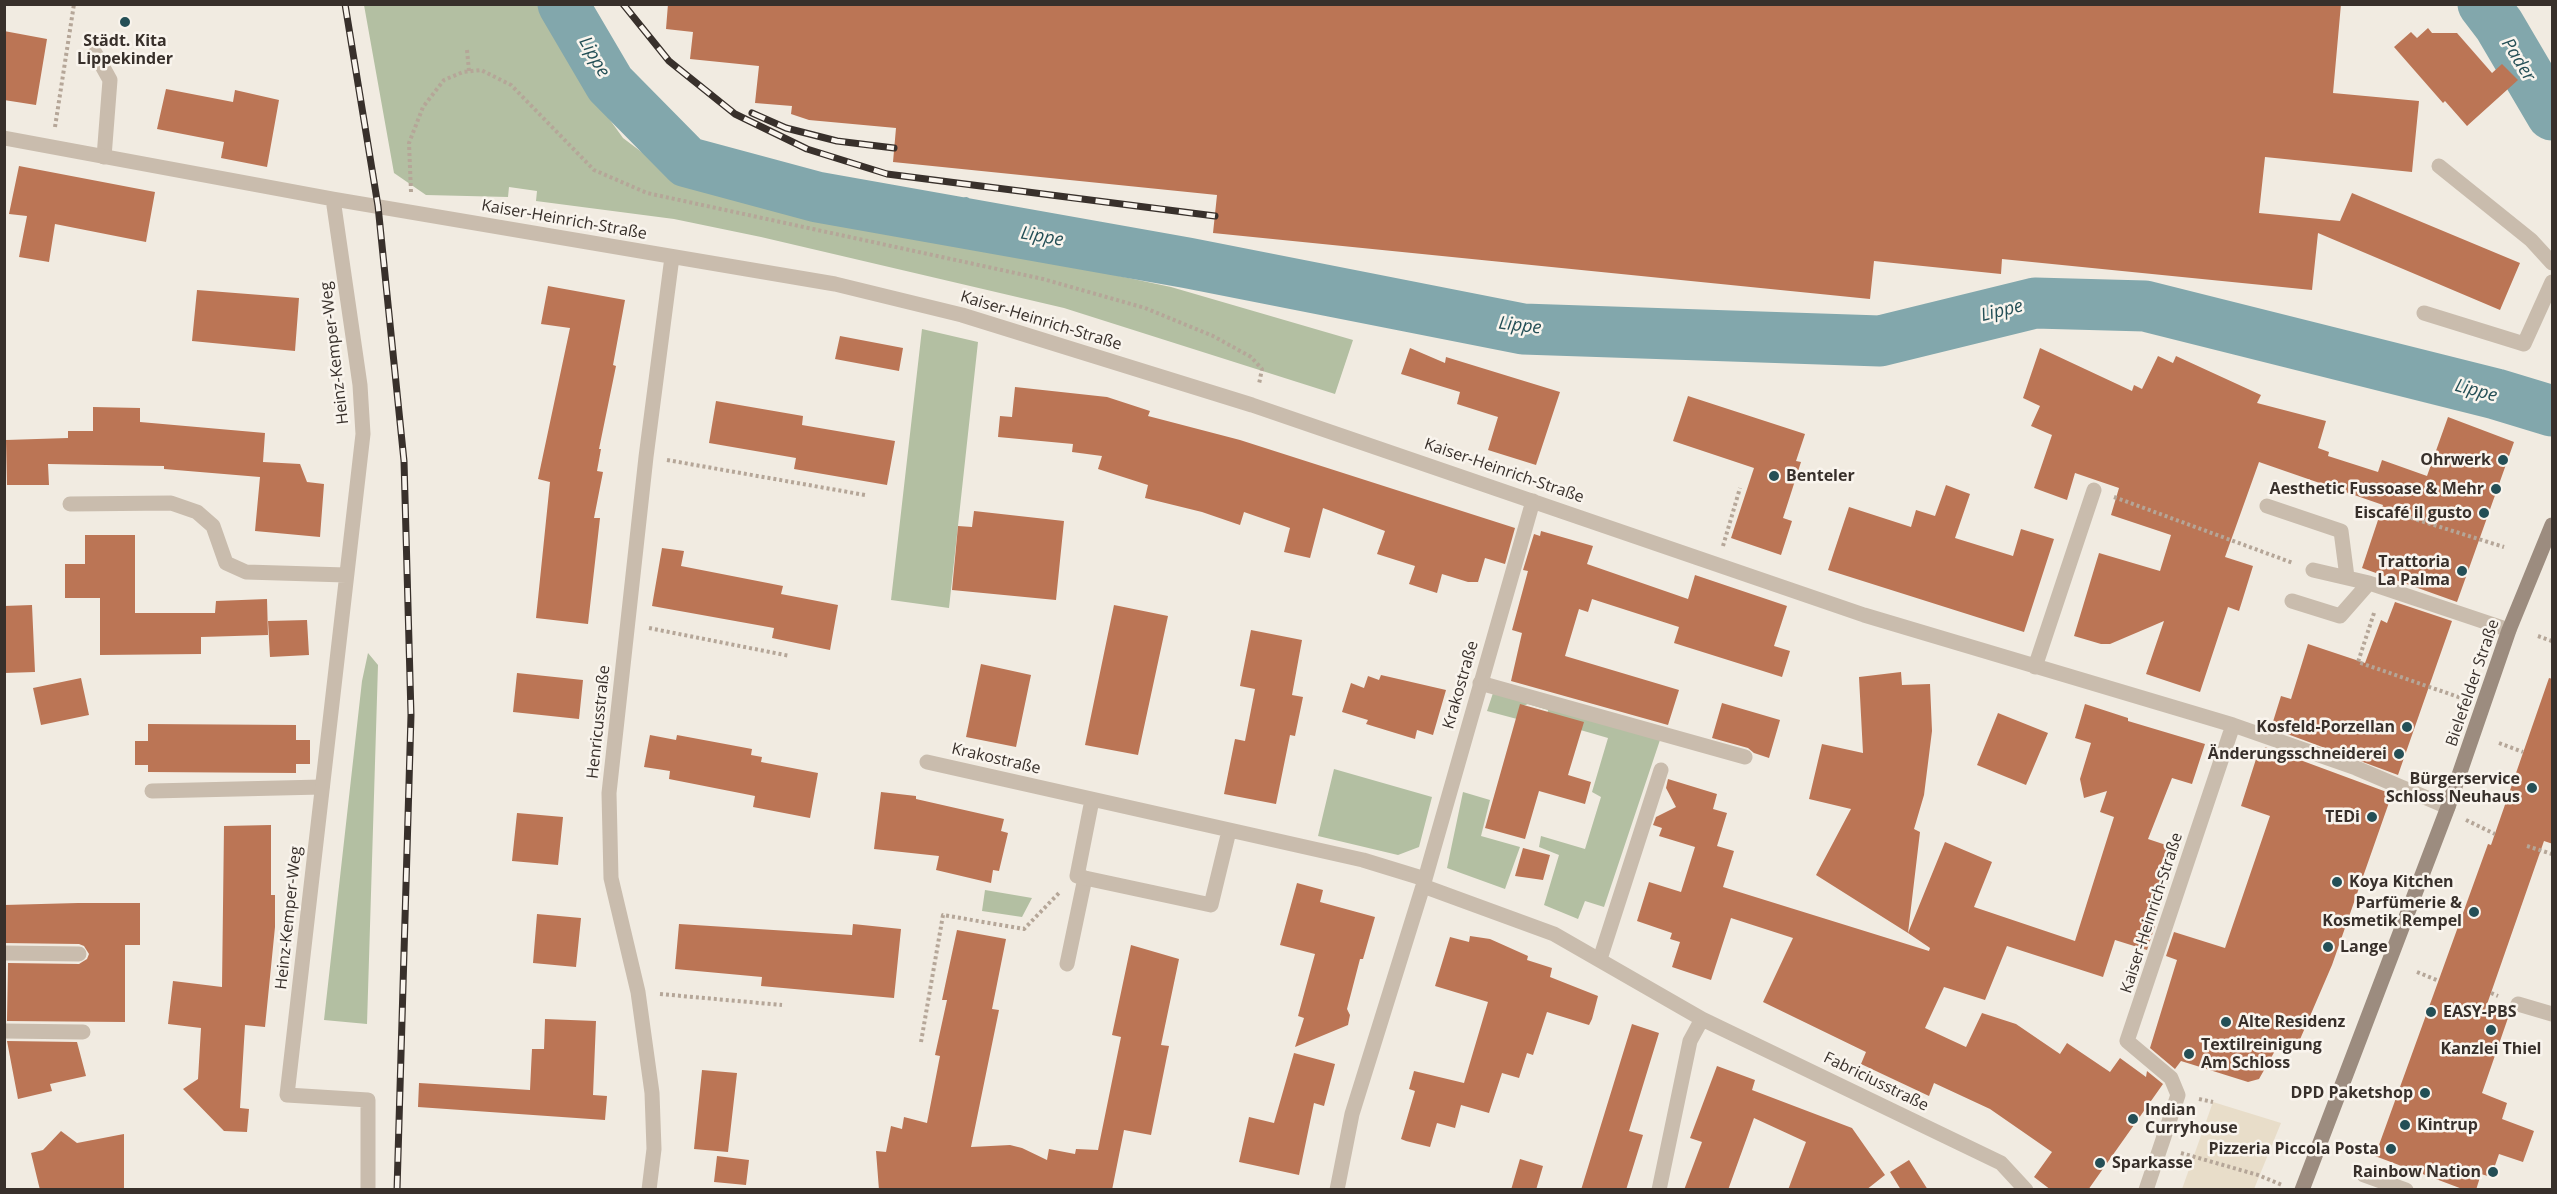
<!DOCTYPE html>
<meta charset="utf-8">
<style>
body{margin:0}
#map{position:relative;width:2557px;height:1194px;overflow:hidden;background:#f1ebe1;font-family:"Open Sans",sans-serif}
canvas{display:block}
.frame{position:absolute;inset:0;border:6px solid #38302b;pointer-events:none}
</style>
<div id="map">
<canvas width="2557" height="1194"></canvas>
<div class="frame"></div>
</div>
<script>
const g = document.querySelector('canvas').getContext('2d');
g.lineJoin = 'round';
function fillPath(path, color) {
  g.fillStyle = color;
  g.fill(path, 'evenodd');
}
function shape(rows) {
  const path = new Path2D();
  for (const r of rows) {
    path.moveTo(r[0], r[1]);
    for (let i = 2; i < r.length; i += 2) path.lineTo(r[i], r[i + 1]);
  }
  return path;
}
function trace(path, color, width, dash) {
  g.strokeStyle = color;
  g.lineWidth = width;
  g.lineCap = dash ? 'butt' : 'round';
  g.setLineDash(dash || []);
  g.stroke(path);
}
function drawText(font, color, halo, rows, align = 'center') {
  g.font = font + ' "Open Sans",sans-serif';
  g.lineWidth = 5;
  g.setLineDash([]);
  g.textBaseline = 'middle';
  g.strokeStyle = halo;
  g.fillStyle = color;
  for (const [text, x, y, turn = 0] of rows) {
    g.save();
    g.translate(x, y);
    g.rotate((+turn || 0) * Math.PI / 180);
    g.textAlign = isNaN(turn) ? turn : align;
    if (halo) g.strokeText(text, 0, 0);
    g.fillText(text, 0, 0);
    g.restore();
  }
}
fillPath(shape([
 [364,5,544,5,579,77,623,138,664,169,731,199,812,217,982,247,1171,287,1353,340,1335,394,1064,308,761,237,674,219,536,201,537,191,509,187,508,197,426,195,394,173],
 [922,329,978,342,949,608,891,600],
 [368,653,378,665,367,1024,324,1020,362,681],
 [1493,693,1660,740,1604,907,1585,901,1578,919,1544,905,1559,855,1539,847,1541,836,1585,849,1601,797,1592,792,1608,738,1546,720,1548,710,1528,704,1520,707,1517,719,1487,711],
 [1334,769,1432,797,1419,847,1398,855,1318,836],
 [1463,792,1490,800,1481,836,1520,847,1505,889,1447,868],
 [985,890,1032,898,1022,917,982,911]
]), '#b3bfa2');
fillPath(shape([
 [2213,1102,2281,1123,2254,1189,2182,1189]
]), '#e8ddc9');
trace(shape([
 [966,201,973,224]
]), '#82a7ac', 8);
trace(shape([
 [563,4,610,84,687,162,817,197,1188,263,1523,329,1880,341,2035,303,2145,306,2496,394,2552,411],
 [2483,4,2499,25,2552,115]
]), '#82a7ac', 51);
fillPath(shape([
 [668,4,2341,4,2333,93,2419,101,2412,172,2265,157,2259,213,2340,221,2352,193,2520,263,2500,310,2318,233,2312,290,2002,259,2001,274,1874,261,1870,299,1213,233,1217,195,893,162,896,128,809,120,791,114,792,106,755,103,759,66,690,59,693,32,666,29],
 [2428,28,2432,33,2457,33,2492,73,2502,64,2518,80,2467,126,2445,101,2443,103,2394,47,2411,32,2417,38],
 [4,31,47,39,36,105,4,100],
 [166,89,233,102,235,90,279,100,267,167,221,158,224,142,157,129],
 [19,166,155,192,146,242,55,224,49,262,19,257,27,216,9,214],
 [548,286,625,300,613,365,616,366,599,449,601,449,597,471,603,472,594,518,600,518,588,624,536,618,550,482,538,479,570,328,541,324],
 [197,290,299,298,295,351,192,341],
 [840,336,903,348,899,371,835,359],
 [1410,348,1445,363,1446,357,1560,392,1536,465,1488,450,1498,417,1457,404,1460,392,1401,374],
 [2040,348,2132,391,2134,385,2142,389,2158,356,2173,363,2176,356,2261,395,2257,403,2326,421,2318,448,2329,452,2328,456,2378,472,2382,460,2427,476,2448,417,2514,442,2457,602,2362,568,2383,505,2259,462,2225,557,2253,566,2239,611,2228,607,2200,692,2146,674,2164,621,2110,644,2101,644,2074,636,2099,553,2160,571,2171,535,2111,515,2119,488,2075,473,2067,500,2034,488,2052,435,2031,426,2040,406,2023,398],
 [1015,387,1107,397,1150,411,1148,416,1240,440,1515,528,1505,564,1485,558,1478,582,1468,582,1442,574,1437,593,1409,584,1415,566,1377,554,1385,531,1323,508,1310,558,1284,552,1290,528,1244,512,1240,525,1202,512,1145,498,1148,485,1098,469,1102,456,1072,452,1073,444,998,437,1000,416,1012,417],
 [1688,396,1805,434,1796,461,1801,462,1783,518,1792,521,1781,555,1731,538,1754,468,1673,441],
 [716,401,803,416,802,425,895,441,887,485,794,469,796,458,709,443],
 [93,407,140,408,140,422,265,433,263,462,300,464,307,482,324,484,320,537,255,531,260,477,164,469,164,466,48,464,49,485,7,485,6,440,68,438,68,431,93,431],
 [1946,485,1970,494,1955,538,2013,556,2021,529,2054,539,2024,632,1828,570,1849,507,1911,527,1916,510,1935,516],
 [974,511,1064,521,1056,600,952,590,958,526,972,527],
 [1541,531,1593,546,1587,564,1688,599,1695,575,1787,606,1774,646,1790,651,1782,677,1674,643,1679,627,1592,599,1588,612,1579,609,1565,656,1679,690,1668,725,1511,681,1522,633,1512,630,1528,571,1523,570,1534,534,1540,536],
 [85,535,135,535,135,613,215,613,216,601,267,599,268,635,201,637,201,654,100,655,100,598,65,598,65,564,85,564],
 [662,548,684,551,681,566,783,586,781,594,838,605,830,650,772,638,774,628,652,606],
 [2395,602,2452,621,2398,775,2271,728,2281,696,2291,699,2308,644,2365,663,2381,620,2387,623],
 [32,605,35,672,4,673,4,606],
 [1114,605,1168,616,1138,755,1085,745],
 [307,620,309,655,270,657,268,621],
 [1251,630,1302,640,1292,695,1303,697,1295,736,1290,735,1276,804,1224,794,1235,739,1245,741,1255,689,1240,686],
 [981,664,1031,675,1016,747,966,737],
 [1901,672,1902,685,1930,684,1932,731,1924,795,1914,829,1920,832,1908,933,1816,875,1851,809,1809,799,1822,744,1863,753,1859,677],
 [517,673,583,680,579,719,513,712],
 [1381,675,1446,690,1433,735,1417,730,1415,739,1366,724,1368,720,1342,712,1351,683,1364,688,1368,676,1379,680],
 [81,678,89,715,41,725,33,688],
 [2549,678,2553,679,2553,844,2544,841,2485,1010,2508,1018,2482,1093,2507,1103,2502,1119,2534,1131,2523,1162,2499,1154,2491,1177,2481,1174,2476,1190,2465,1190,2375,1156,2488,844,2491,845],
 [1722,703,1780,720,1769,758,1754,753,1748,748,1712,738],
 [1520,704,1584,722,1568,775,1591,782,1585,804,1539,791,1525,839,1485,828],
 [2085,704,2128,718,2128,721,2205,744,2192,784,2172,778,2148,839,2172,847,2147,924,2155,926,2147,950,2115,940,2103,977,2007,946,1985,1000,1944,987,1925,1028,1966,1047,1982,1013,2016,1024,2060,1054,2067,1043,2110,1072,2120,1058,2146,1077,2147,1071,2163,1084,2088,1190,2051,1190,2034,1177,2052,1152,1990,1109,1934,1083,1929,1096,1861,1064,1866,1052,1763,1002,1793,938,1731,918,1711,980,1672,967,1680,942,1670,939,1672,933,1637,921,1649,882,1681,892,1695,847,1659,836,1662,828,1653,825,1656,817,1676,807,1666,788,1668,779,1717,794,1713,809,1727,813,1717,846,1734,851,1723,887,1929,951,1930,948,1908,933,1945,842,1992,862,1974,907,2075,941,2114,817,2100,812,2107,791,2084,798,2080,779,2091,743,2075,738],
 [1998,713,2048,733,2026,785,1977,765],
 [148,724,296,725,296,740,310,740,310,764,296,764,296,773,148,772,148,765,135,765,135,741,148,741],
 [650,735,676,740,677,735,752,749,751,755,762,757,761,762,818,773,810,818,753,807,755,796,669,779,670,771,644,767],
 [2265,747,2392,794,2332,965,2298,1044,2292,1042,2276,1049,2259,1079,2248,1082,2181,1061,2175,1069,2150,1048,2177,960,2166,956,2174,932,2225,948,2270,816,2241,806,2257,756,2262,758],
 [881,792,916,796,916,799,1004,819,1001,831,1008,833,999,871,993,870,991,883,936,870,939,856,874,849],
 [517,813,563,817,558,865,512,861],
 [271,825,271,895,275,895,275,927,265,1027,245,1025,240,1108,249,1109,247,1132,224,1131,183,1089,198,1079,201,1028,168,1024,173,981,222,987,224,826],
 [1523,848,1550,855,1543,880,1515,876],
 [1297,883,1323,890,1320,902,1375,917,1363,959,1360,959,1347,1009,1350,1015,1348,1025,1295,1047,1304,1018,1298,1016,1315,954,1280,945],
 [78,903,140,903,140,945,125,945,125,1022,7,1021,8,963,79,964,87,959,89,954,84,946,79,944,4,943,4,905],
 [537,914,581,918,576,967,533,963],
 [679,924,852,935,853,924,901,929,894,998,761,986,762,977,675,969],
 [957,930,1006,939,992,1009,999,1010,971,1147,1010,1145,1022,1148,1047,1160,1049,1149,1075,1154,1076,1149,1098,1150,1121,1037,1112,1035,1131,945,1179,959,1161,1045,1169,1046,1151,1135,1124,1130,1112,1190,879,1190,876,1151,886,1152,891,1126,902,1129,904,1117,927,1123,940,1056,935,1055,947,1000,942,1000],
 [1470,936,1490,939,1528,956,1527,960,1552,968,1550,977,1598,996,1592,1019,1589,1025,1547,1012,1533,1055,1527,1053,1519,1078,1502,1073,1489,1113,1461,1105,1455,1128,1437,1123,1430,1147,1406,1141,1401,1139,1415,1091,1409,1089,1414,1071,1464,1083,1488,1002,1435,986,1450,937,1469,942],
 [545,1019,596,1021,593,1095,607,1096,605,1120,418,1107,419,1083,530,1090,532,1049,544,1049],
 [1632,1024,1659,1033,1629,1131,1643,1135,1626,1190,1581,1190],
 [7,1041,77,1042,86,1076,50,1084,52,1091,18,1099],
 [1294,1053,1335,1064,1324,1106,1314,1103,1299,1175,1239,1162,1249,1117,1274,1123],
 [1717,1066,1755,1080,1752,1090,1852,1128,1885,1175,1866,1190,1788,1190,1806,1142,1754,1118,1728,1190,1684,1190,1702,1142,1690,1138],
 [702,1070,737,1073,728,1152,694,1149],
 [61,1131,77,1143,124,1134,124,1190,40,1190,31,1153,43,1150],
 [717,1156,749,1160,746,1185,714,1182],
 [1520,1159,1543,1166,1536,1190,1511,1190],
 [1909,1160,1928,1190,1901,1190,1890,1172]
]), '#bb7555');
trace(shape([
 [467,50,469,71],
 [55,127,74,4],
 [411,192,409,143,423,107,444,80,463,72,481,70,511,85,594,170,647,193,1043,279,1145,308,1213,336,1251,357,1262,369,1259,384],
 [667,460,865,495],
 [2114,497,2293,563],
 [2405,516,2504,547],
 [1723,546,1740,488],
 [2374,613,2358,662,2464,699],
 [649,628,790,656],
 [2538,636,2552,641],
 [2499,743,2523,752],
 [2466,820,2495,834],
 [2527,846,2552,854],
 [2417,972,2439,981],
 [2491,993,2498,996],
 [660,994,782,1005],
 [2486,1006,2499,1011],
 [921,1042,943,915,1024,929,1059,893],
 [2199,1099,2213,1102],
 [2181,1153,2258,1175,2282,1185]
]), '#b5a698', 4, [3, 3]);
trace(shape([
 [95,53,110,80,104,157],
 [2439,166,2531,240,2552,263],
 [2424,313,2524,344,2552,282],
 [2267,506,2341,531,2347,577],
 [2313,570,2369,583,2509,630],
 [2292,601,2340,616,2369,583],
 [1480,683,1745,757],
 [152,791,322,787],
 [4,953,79,954],
 [1600,959,1661,770],
 [1067,964,1085,878],
 [2518,1004,2552,1014],
 [4,1031,83,1032]
]), '#c9bcad', 15);
trace(shape([
 [4,138,333,199,835,284,962,315,1252,405,1864,615,2233,725,2356,768,2448,807],
 [333,199,360,385,363,434,287,1095,368,1100,368,1190],
 [70,504,171,503,197,512,213,526,226,563,246,572,346,575],
 [2035,667,2094,490],
 [927,762,1363,860,1425,879],
 [1092,800,1077,876,1085,878,1211,905,1229,831],
 [1423,886,1554,934,1702,1019,2001,1163,2026,1190],
 [2364,1175,2406,1190],
 [649,1190,654,1149,652,1093,638,992,611,878,609,793,646,457,672,257],
 [1337,1190,1352,1114,1423,886,1533,501],
 [1659,1190,1690,1041,1702,1019],
 [2146,1190,2178,1095,2171,1078,2127,1041,2233,725]
]), '#c9bcad', 15);
trace(shape([
 [2302,1190,2448,807,2509,630,2552,525]
]), '#9c8c7f', 15);
const rail = shape([
 [345,4,378,206,404,461,411,715,397,1190],
 [623,4,669,61,735,114,807,149,887,174,1215,216],
 [752,113,786,128,837,141,894,148]
]);
trace(rail, '#38302b', 7);
trace(rail, '#f9f4ed', 4.5, [14]);
for (const [x, y, r, color] of [
 [125,22,6,"#244f56"],
 [2503,460,6,"#244f56"],
 [1774,476,6,"#244f56"],
 [2496,489,6,"#244f56"],
 [2484,513,6,"#244f56"],
 [2462,571,6,"#244f56"],
 [2407,727,6,"#244f56"],
 [2399,754,6,"#244f56"],
 [2532,788,6,"#244f56"],
 [2372,817,6,"#244f56"],
 [2337,882,6,"#244f56"],
 [2474,912,6,"#244f56"],
 [2328,947,6,"#244f56"],
 [2431,1012,6,"#244f56"],
 [2226,1022,6,"#244f56"],
 [2491,1030,6,"#244f56"],
 [2189,1054,6,"#244f56"],
 [2425,1093,6,"#244f56"],
 [2133,1119,6,"#244f56"],
 [2405,1125,6,"#244f56"],
 [2391,1149,6,"#244f56"],
 [2100,1163,6,"#244f56"],
 [2493,1172,6,"#244f56"]
]) {
  const dot = new Path2D();
  dot.arc(x, y, r, 0, 2 * Math.PI);
  g.fillStyle = color;
  g.fill(dot);
  trace(dot, '#f9f4ed', 2);
}
drawText('bold 16px', '#38302b', '#f9f4ed', [
 ["Städt. Kita",125,41,"center"],
 ["Lippekinder",125,59,"center"],
 ["Ohrwerk",2491,460],
 ["Benteler",1786,476,"left"],
 ["Aesthetic Fussoase & Mehr",2484,489],
 ["Eiscafé il gusto",2472,513],
 ["Trattoria",2450,562],
 ["La Palma",2450,580],
 ["Kosfeld-Porzellan",2395,727],
 ["Änderungsschneiderei",2387,754],
 ["Bürgerservice",2520,779],
 ["Schloss Neuhaus",2520,797],
 ["TEDi",2360,817],
 ["Koya Kitchen",2349,882,"left"],
 ["Parfümerie &",2462,903],
 ["Kosmetik Rempel",2462,921],
 ["Lange",2340,947,"left"],
 ["EASY-PBS",2443,1012,"left"],
 ["Alte Residenz",2238,1022,"left"],
 ["Textilreinigung",2201,1045,"left"],
 ["Am Schloss",2201,1063,"left"],
 ["Kanzlei Thiel",2491,1049,"center"],
 ["DPD Paketshop",2413,1093],
 ["Indian",2145,1110,"left"],
 ["Curryhouse",2145,1128,"left"],
 ["Kintrup",2417,1125,"left"],
 ["Pizzeria Piccola Posta",2379,1149],
 ["Sparkasse",2112,1163,"left"],
 ["Rainbow Nation",2481,1172]
], 'right');
drawText('16px', '#38302b', '#f9f4ed', [
 ["Kaiser-Heinrich-Straße",564,220,10],
 ["Kaiser-Heinrich-Straße",1041,321,17],
 ["Heinz-Kemper-Weg",335,353,-97],
 ["Kaiser-Heinrich-Straße",1504,471,19],
 ["Bielefelder Straße",2473,683,-71],
 ["Krakostraße",1461,685,-74],
 ["Henricusstraße",599,722,-84],
 ["Krakostraße",996,759,13],
 ["Kaiser-Heinrich-Straße",2152,913,-72],
 ["Heinz-Kemper-Weg",289,918,-84],
 ["Fabriciusstraße",1876,1082,26]
]);
drawText('italic 18px', '#244f56', '#f9f4ed', [
 ["Lippe",594,57,60],
 ["Pader",2518,60,58],
 ["Lippe",1042,237,10],
 ["Lippe",2002,311,-14],
 ["Lippe",1520,326,7],
 ["Lippe",2476,391,15]
]);
</script>
